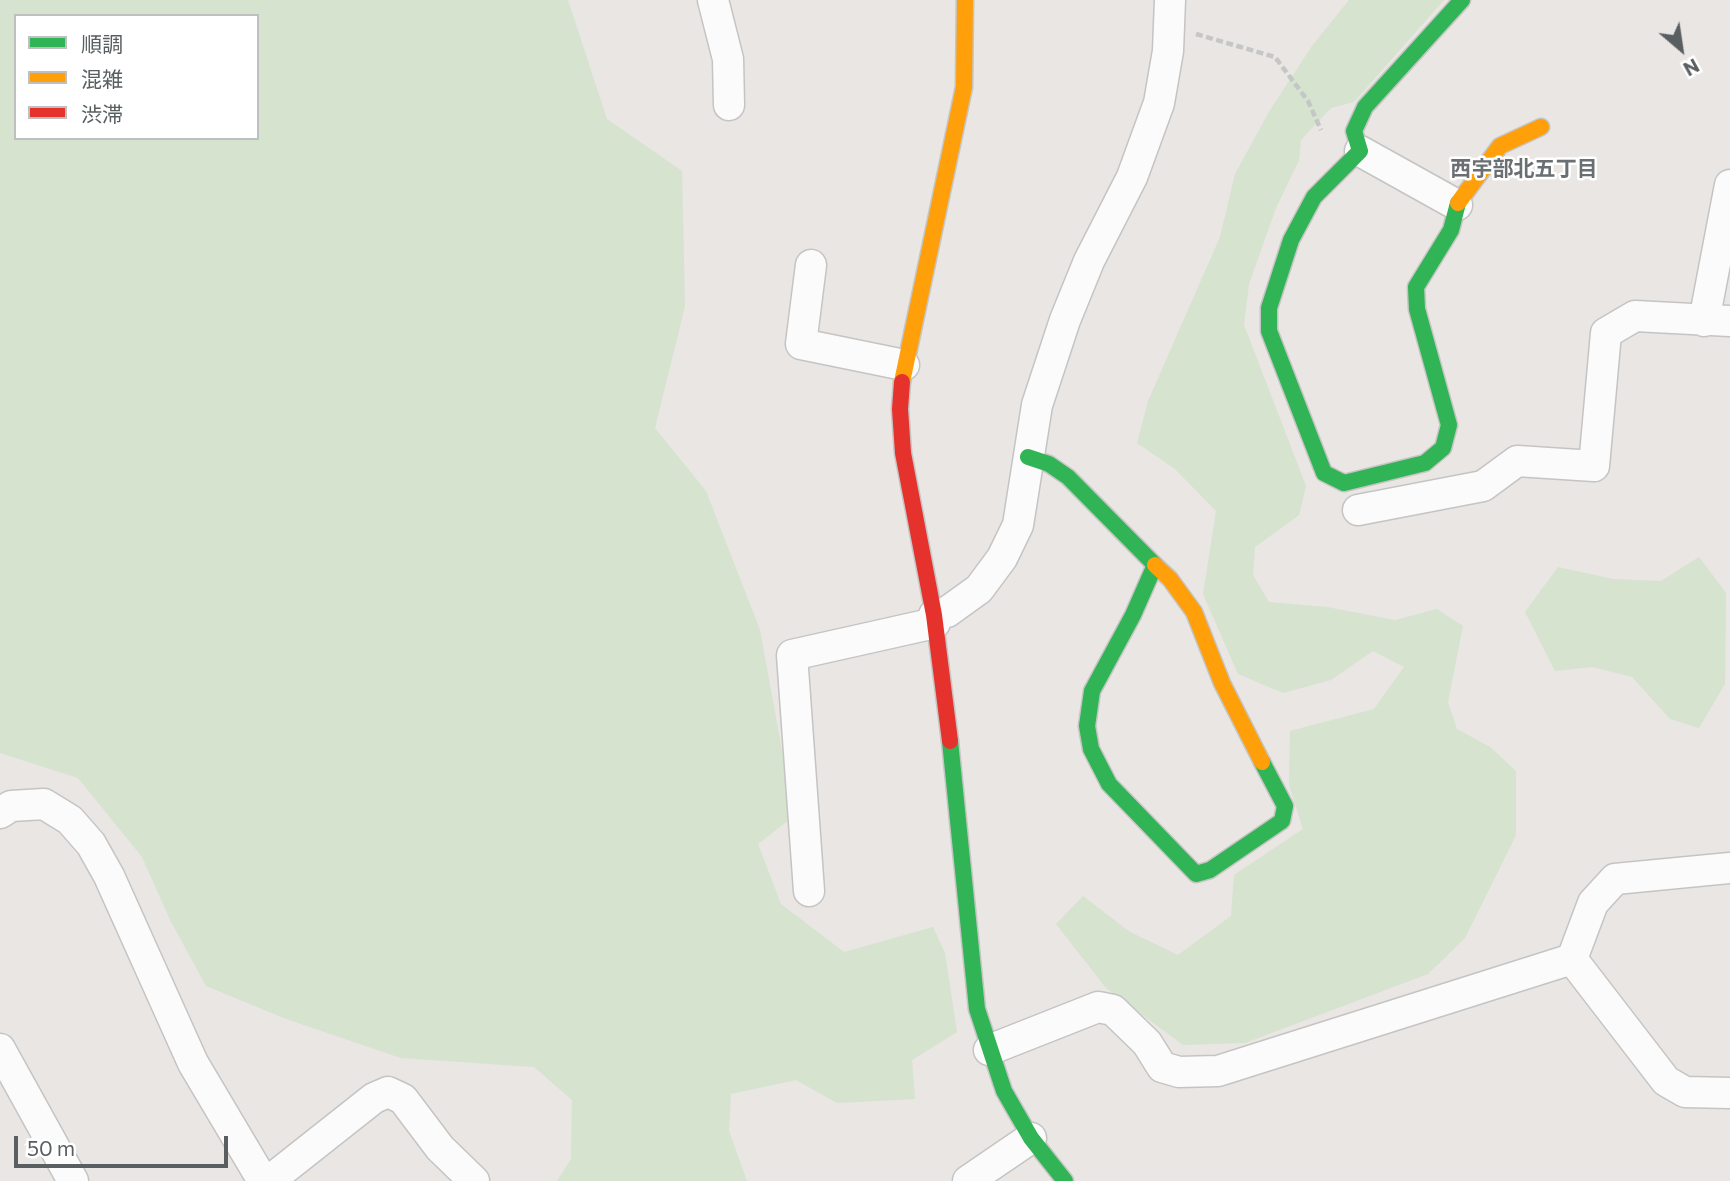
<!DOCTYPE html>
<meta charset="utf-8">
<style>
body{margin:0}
#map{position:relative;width:1730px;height:1181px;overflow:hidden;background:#e9e6e3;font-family:Commissioner,"Noto Sans JP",sans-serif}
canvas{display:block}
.legend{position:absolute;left:14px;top:14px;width:245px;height:126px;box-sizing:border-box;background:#fff;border:2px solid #bdbfc0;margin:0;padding:9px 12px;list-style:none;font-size:21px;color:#595e61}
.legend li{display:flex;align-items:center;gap:14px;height:35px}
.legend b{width:35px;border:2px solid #bdbfc0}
.north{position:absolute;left:1646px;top:14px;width:70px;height:70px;-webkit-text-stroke:5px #fff;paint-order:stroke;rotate:151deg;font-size:19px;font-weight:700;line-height:28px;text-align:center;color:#595e61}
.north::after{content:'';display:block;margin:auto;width:24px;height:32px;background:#595e61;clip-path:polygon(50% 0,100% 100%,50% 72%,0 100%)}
.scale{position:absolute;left:14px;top:1136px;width:214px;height:32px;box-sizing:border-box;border:4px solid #595e61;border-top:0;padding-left:9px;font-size:21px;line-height:24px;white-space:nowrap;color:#595e61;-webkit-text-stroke:5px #fff;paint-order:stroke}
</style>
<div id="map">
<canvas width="1730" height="1181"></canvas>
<ul class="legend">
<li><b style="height:9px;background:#30b455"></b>順調</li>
<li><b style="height:9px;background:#ff9f0a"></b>混雑</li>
<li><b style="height:9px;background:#e5322d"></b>渋滞</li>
</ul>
<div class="north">N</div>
<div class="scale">50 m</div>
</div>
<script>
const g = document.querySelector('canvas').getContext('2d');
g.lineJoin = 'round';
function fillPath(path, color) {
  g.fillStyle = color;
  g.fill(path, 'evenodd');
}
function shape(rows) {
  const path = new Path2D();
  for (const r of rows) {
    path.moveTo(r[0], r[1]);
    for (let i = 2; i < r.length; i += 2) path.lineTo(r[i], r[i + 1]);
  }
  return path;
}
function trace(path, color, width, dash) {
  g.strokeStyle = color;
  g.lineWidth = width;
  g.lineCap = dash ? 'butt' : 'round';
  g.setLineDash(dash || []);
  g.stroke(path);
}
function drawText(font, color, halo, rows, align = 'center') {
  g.font = font + ' Commissioner,"Noto Sans JP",sans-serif';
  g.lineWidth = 5;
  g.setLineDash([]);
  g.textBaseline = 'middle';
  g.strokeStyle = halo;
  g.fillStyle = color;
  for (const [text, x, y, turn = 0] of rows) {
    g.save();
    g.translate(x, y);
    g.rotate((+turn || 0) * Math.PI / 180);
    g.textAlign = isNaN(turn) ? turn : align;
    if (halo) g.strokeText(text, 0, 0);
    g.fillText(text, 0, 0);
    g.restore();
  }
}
fillPath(shape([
 [0,0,568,0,607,119,682,171,685,306,655,428,706,491,760,630,794,816,758,844,781,904,844,952,933,927,945,953,957,1032,912,1060,915,1099,837,1103,796,1080,731,1094,729,1131,747,1181,557,1181,571,1159,572,1100,534,1067,401,1058,286,1019,206,986,170,920,142,857,78,778,0,753],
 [16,16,257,16,257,138,16,138],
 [1349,0,1444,0,1354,102,1331,108,1301,140,1299,160,1276,208,1249,284,1244,325,1306,486,1299,515,1255,547,1253,575,1269,602,1327,607,1395,620,1437,609,1463,626,1448,702,1457,729,1490,747,1516,771,1516,835,1465,938,1428,974,1245,1043,1183,1045,1106,988,1056,924,1083,896,1130,932,1178,955,1231,916,1234,875,1303,829,1289,785,1290,731,1374,709,1404,667,1373,651,1331,680,1283,693,1238,674,1203,594,1216,511,1175,469,1137,443,1148,401,1220,237,1235,174,1270,110,1312,46],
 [1699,557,1726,593,1725,684,1699,728,1670,719,1632,677,1592,667,1555,671,1525,612,1558,567,1613,579,1661,581]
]), '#d5e3cf');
const street = shape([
 [713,0,728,59,729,105],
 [1360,151,1457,205],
 [811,265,801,344,904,365],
 [1704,321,1730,185],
 [1358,510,1483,486,1517,461,1594,466,1606,333,1635,316,1730,321],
 [934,615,947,612,979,589,1002,558,1018,525,1037,405,1065,320,1089,261,1132,177,1159,103,1168,51,1170,0],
 [0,813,11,806,44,804,70,820,91,844,109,876,193,1063,263,1181],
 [809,891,792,655,935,623],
 [1572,959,1666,1081,1685,1092,1730,1093],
 [1572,959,1593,903,1615,879,1730,868],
 [0,1049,73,1181],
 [989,1050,1098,1007,1113,1010,1147,1043,1162,1067,1179,1072,1218,1071,1572,959],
 [269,1181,374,1098,388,1092,403,1099,440,1148,474,1181],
 [968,1181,1031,1138]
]);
const fast = shape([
 [1458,203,1451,230,1416,287,1417,309,1449,425,1443,448,1425,463,1344,483,1324,473,1269,331,1269,308,1291,240,1314,197,1360,151,1354,131,1365,107,1462,0],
 [1028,457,1049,464,1068,477,1155,565,1133,615,1092,691,1087,726,1091,749,1109,784,1196,874,1210,870,1282,821,1285,806,1262,762],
 [950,741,977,1009,1004,1091,1031,1138,1065,1181]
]);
const slow = shape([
 [1458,203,1500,146,1541,127],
 [902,382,964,87,965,0],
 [1155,565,1170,579,1194,612,1222,683,1262,762]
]);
const jam = shape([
 [902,382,900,409,903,453,934,615,950,741]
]);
trace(street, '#c5c4c4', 33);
trace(fast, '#c5c5c4', 19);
trace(slow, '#c5c5c4', 19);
trace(jam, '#c5c5c4', 19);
trace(shape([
 [1196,34,1275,57,1308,101,1321,130]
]), '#c4c7c5', 4.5, [7, 3.5]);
trace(street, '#fcfbfb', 30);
trace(fast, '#30b455', 16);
trace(slow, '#ff9f0a', 16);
trace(jam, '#e5322d', 16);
drawText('bold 21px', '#6a7072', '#fff', [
 ["西宇部北五丁目",1524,169]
]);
</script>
